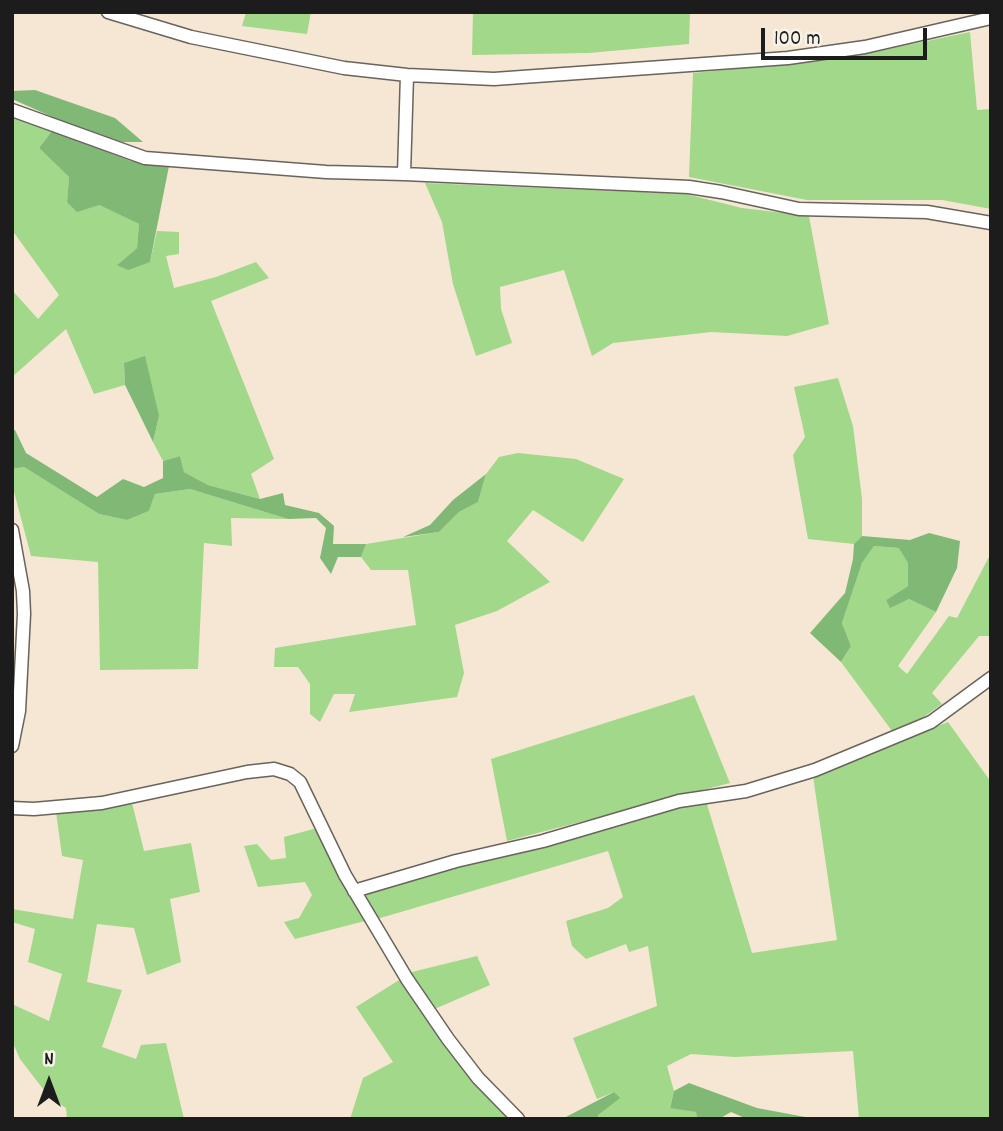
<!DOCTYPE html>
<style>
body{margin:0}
#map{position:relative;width:1003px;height:1131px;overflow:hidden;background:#f6e7d4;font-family:Dekko,sans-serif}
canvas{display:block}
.frame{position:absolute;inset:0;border:14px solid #1c1c1c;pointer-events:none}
.north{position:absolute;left:14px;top:1047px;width:70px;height:70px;-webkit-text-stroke:5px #f7f3e8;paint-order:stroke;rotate:0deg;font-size:19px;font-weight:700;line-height:28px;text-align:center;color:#1c1c1c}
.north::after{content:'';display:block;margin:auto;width:24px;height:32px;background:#1c1c1c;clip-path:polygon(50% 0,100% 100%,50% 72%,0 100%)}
.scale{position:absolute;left:761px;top:28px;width:166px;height:32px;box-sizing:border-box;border:4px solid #1c1c1c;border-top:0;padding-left:9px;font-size:21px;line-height:24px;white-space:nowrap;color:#1c1c1c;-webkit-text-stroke:5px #f7f3e8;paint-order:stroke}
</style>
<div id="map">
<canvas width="1003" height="1131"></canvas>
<div class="frame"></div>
<div class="north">N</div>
<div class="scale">100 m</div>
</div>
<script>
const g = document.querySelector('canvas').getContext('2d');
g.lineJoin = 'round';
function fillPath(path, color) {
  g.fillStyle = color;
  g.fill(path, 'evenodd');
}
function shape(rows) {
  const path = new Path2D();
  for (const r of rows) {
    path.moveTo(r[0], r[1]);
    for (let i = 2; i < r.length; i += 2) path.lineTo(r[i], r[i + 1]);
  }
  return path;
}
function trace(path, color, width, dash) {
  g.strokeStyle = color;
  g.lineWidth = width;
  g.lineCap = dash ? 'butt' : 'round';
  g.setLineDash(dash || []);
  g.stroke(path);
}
fillPath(shape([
 [246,12,311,12,307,34,242,26],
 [473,12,690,12,689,44,589,53,472,55],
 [970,32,977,110,991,109,991,209,942,200,807,200,689,177,693,73,846,58],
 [12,116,52,131,39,148,69,177,67,202,99,205,139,224,137,248,118,264,150,262,157,231,179,232,179,254,166,256,174,288,216,277,256,262,269,278,211,301,274,459,251,474,260,499,208,485,184,472,180,456,163,461,153,442,159,416,124,363,125,385,94,394,66,329,12,377,12,290,38,319,59,295,12,230],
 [425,183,686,194,742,208,809,216,829,324,787,336,711,332,613,343,592,356,564,270,500,287,501,309,512,343,476,356,453,284,442,222],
 [838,378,853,426,862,499,862,536,854,544,808,539,793,455,805,437,794,387],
 [518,453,576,459,624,479,583,542,533,510,507,541,550,582,497,611,455,625,464,673,457,697,349,712,355,694,334,694,320,722,310,714,310,684,298,667,274,667,275,648,416,625,408,570,371,570,361,557,366,544,439,532,459,512,478,502,486,474,499,457],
 [24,467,99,514,127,520,149,511,155,494,190,489,288,519,231,518,232,546,204,543,198,669,100,670,98,562,31,556,12,484,12,469],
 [874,546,900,548,908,563,908,586,886,600,890,607,909,599,936,612,898,666,907,674,949,616,957,618,991,553,991,636,979,636,932,693,942,704,922,718,892,731,841,662,851,646,842,623,862,563],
 [694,695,730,783,507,841,491,759],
 [948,722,991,782,991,1119,859,1119,853,1051,735,1057,691,1054,667,1066,674,1091,670,1107,696,1112,697,1119,599,1119,598,1115,614,1092,597,1099,573,1038,657,1006,648,946,629,952,626,944,586,959,572,946,566,921,608,908,623,897,608,851,377,919,364,892,706,801,752,953,837,940,813,776],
 [132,803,144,851,191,843,200,892,170,899,181,962,147,975,134,928,97,924,87,982,122,990,102,1047,136,1059,141,1045,166,1043,184,1119,67,1119,66,1108,50,1098,20,1059,12,1041,12,1004,49,1021,62,974,28,962,35,929,12,922,12,909,73,919,83,860,62,856,56,812],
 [317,828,350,883,365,921,295,939,284,922,299,918,312,895,305,882,258,887,244,846,257,844,271,860,286,858,284,837],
 [477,956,490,985,423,1014,459,1062,508,1119,350,1119,363,1078,393,1062,356,1007,412,972]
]), '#a1d889');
fillPath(shape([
 [35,90,115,118,143,142,122,142,57,119,12,99,12,91],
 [52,131,131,161,169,166,150,262,128,270,117,265,137,248,139,224,99,205,77,212,67,202,69,177,39,148],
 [145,356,159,416,153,442,125,385,124,363],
 [12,430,15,430,26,453,97,497,123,479,144,487,163,478,163,461,180,456,184,472,208,485,260,499,283,493,285,505,319,513,334,526,333,544,366,544,361,557,338,557,331,574,320,558,326,528,316,518,288,519,190,489,155,494,149,511,127,520,99,514,24,467,12,469],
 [486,474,478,502,459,512,439,532,403,537,430,525,453,500],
 [929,533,960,541,957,568,936,612,909,599,890,608,886,600,908,586,908,563,899,548,874,546,862,563,842,623,851,646,841,662,810,633,845,593,853,559,854,544,862,536,910,540],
 [689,1083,757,1108,816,1119,747,1119,731,1112,719,1119,697,1119,696,1112,670,1108,674,1091],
 [614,1092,620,1098,598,1115,599,1119,562,1119]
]), '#80b875');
const street = shape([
 [108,12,191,37,344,68,407,75,494,79,788,58,865,47,991,18],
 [12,110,145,158,326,172,404,174,689,187,721,192,799,209,927,212,991,223],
 [404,174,407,75],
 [12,530,23,591,24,614,19,711,12,746],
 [12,808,34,809,102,803,247,772,274,769,290,774,300,782,345,875,407,979,448,1039,478,1078,518,1119],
 [354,891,456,861,543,841,679,801,746,791,815,770,931,722,991,678]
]);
trace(street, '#68635c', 15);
trace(street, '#fff', 12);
</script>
